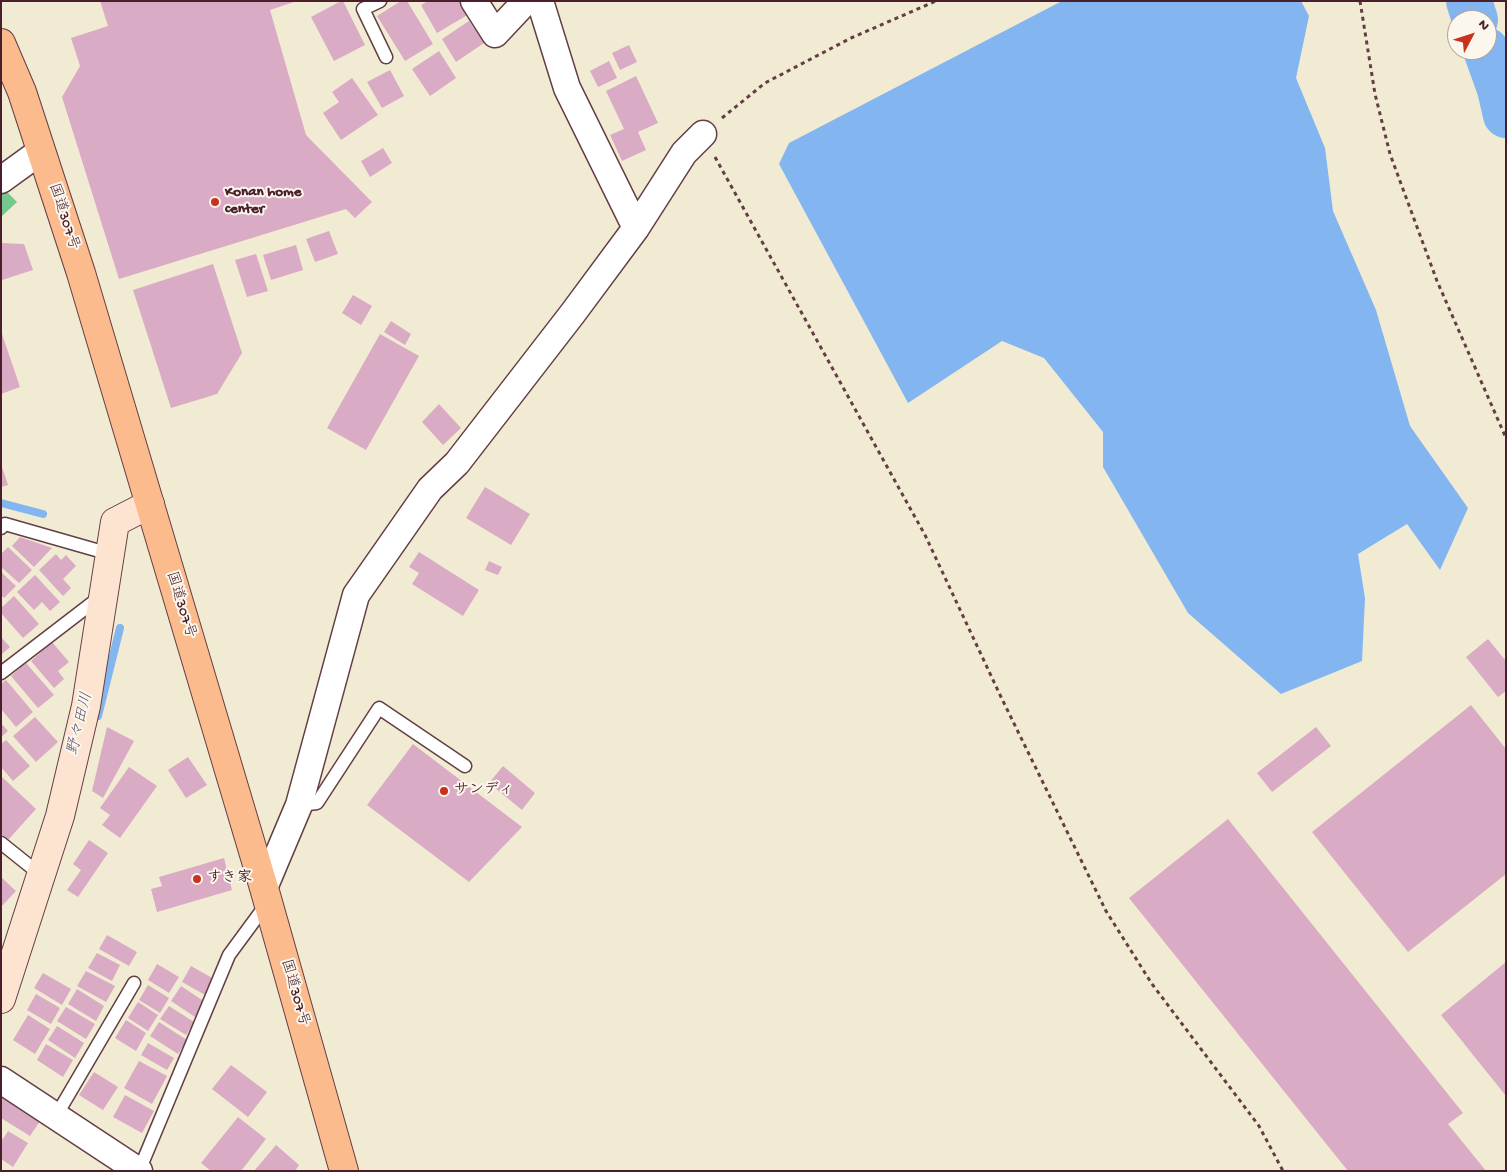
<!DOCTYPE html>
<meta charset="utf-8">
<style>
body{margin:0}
#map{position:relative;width:1507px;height:1172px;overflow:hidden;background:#f2ebd3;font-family:"Gochi Hand",sans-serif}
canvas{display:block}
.frame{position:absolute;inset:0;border:2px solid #4a1f2b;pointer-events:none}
.north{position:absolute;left:1447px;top:10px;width:50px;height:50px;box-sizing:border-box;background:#fbf7ec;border:1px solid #b4a19f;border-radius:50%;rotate:50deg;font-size:14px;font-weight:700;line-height:20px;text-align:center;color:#4a1f2b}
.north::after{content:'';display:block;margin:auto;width:18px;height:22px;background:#c8321e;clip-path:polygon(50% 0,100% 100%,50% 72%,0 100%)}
</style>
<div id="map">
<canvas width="1507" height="1172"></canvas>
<div class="frame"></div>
<div class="north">N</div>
</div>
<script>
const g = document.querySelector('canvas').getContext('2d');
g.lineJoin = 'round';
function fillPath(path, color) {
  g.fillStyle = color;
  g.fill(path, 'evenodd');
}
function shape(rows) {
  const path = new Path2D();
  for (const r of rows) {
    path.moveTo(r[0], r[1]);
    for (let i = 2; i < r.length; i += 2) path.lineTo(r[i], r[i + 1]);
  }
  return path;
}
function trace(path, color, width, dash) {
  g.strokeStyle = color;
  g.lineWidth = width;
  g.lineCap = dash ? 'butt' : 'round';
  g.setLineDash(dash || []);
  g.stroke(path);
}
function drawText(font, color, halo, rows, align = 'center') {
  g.font = font + ' "Gochi Hand","Klee One",sans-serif';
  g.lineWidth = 4;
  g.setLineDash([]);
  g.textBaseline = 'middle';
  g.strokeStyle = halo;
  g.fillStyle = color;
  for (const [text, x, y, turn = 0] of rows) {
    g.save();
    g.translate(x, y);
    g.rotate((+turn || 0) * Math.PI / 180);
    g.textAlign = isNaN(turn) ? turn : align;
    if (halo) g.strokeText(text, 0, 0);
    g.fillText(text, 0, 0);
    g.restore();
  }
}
fillPath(shape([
 [3,188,17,202,1,217,1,190]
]), '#75c88b');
fillPath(shape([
 [1062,1,1301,1,1309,16,1296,78,1325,148,1333,211,1376,310,1410,426,1468,508,1440,570,1407,524,1358,554,1365,598,1362,661,1281,694,1188,613,1103,467,1103,432,1044,358,1002,341,908,403,779,164,789,143]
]), '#83b5f0');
trace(shape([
 [1,503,43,514],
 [98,716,120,628]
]), '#83b5f0', 8);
trace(shape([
 [1469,1,1475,20],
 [1486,50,1500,89,1506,115]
]), '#83b5f0', 46);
fillPath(shape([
 [100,1,297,1,270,10,306,135,372,202,355,218,346,209,119,279,62,97,80,66,71,38,108,26],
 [341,1,343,1,365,45,334,61,311,17],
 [401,1,407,1,433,44,405,61,377,16],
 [428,1,461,1,469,14,437,33,421,5],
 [469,21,484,43,456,62,442,39],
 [629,45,637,62,620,70,612,53],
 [439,51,456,78,430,96,412,69],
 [609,61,617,78,598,87,590,71],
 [390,70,404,96,382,108,367,82],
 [636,76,658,123,638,132,646,150,622,161,610,135,624,129,606,91],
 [352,78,378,115,341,140,323,113,339,102,332,92],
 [383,148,392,163,370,177,361,161],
 [329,231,338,254,315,262,306,239],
 [1,243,24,244,33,270,2,280,1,276],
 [296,245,303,270,271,280,263,255],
 [256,254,268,291,247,297,235,260],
 [213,264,242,353,217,394,171,408,133,290],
 [353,295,372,306,361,325,342,313],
 [391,321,411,334,405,345,384,332],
 [1,331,20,387,1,394],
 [380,334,419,356,366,450,327,428],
 [439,404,461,428,443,445,422,422],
 [1,464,8,485,1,487],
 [485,487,530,514,511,545,466,518],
 [20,537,52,548,34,567,12,546],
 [8,547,32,570,19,583,1,567,1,554],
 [419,552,479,590,463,616,412,584,419,573,409,567],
 [56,554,61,560,66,555,76,566,63,579,71,588,63,596,39,570],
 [489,561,502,567,498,575,485,570],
 [1,572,16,586,4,598,1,595],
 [35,575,60,602,50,611,42,602,34,610,17,592],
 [14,596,39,624,23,638,1,613,1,608],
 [1,637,10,647,1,655],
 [1488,639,1506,661,1506,691,1498,697,1466,657],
 [52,642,69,662,58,671,64,679,54,688,31,661],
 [26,663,54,695,38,708,11,676],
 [6,680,33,712,16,727,1,709,1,684],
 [1471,705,1506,749,1506,874,1408,952,1312,832],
 [35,717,58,742,36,762,13,736],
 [1,723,8,731,1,737],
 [107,727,134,741,103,798,92,791],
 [1316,727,1331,746,1272,792,1257,773],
 [6,740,30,766,13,781,1,767,1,744],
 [413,744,522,827,469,882,367,805],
 [188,757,207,785,186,798,168,770],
 [503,766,535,793,522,810,489,783],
 [129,767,157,786,120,838,102,825,110,815,100,808],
 [1,776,36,809,8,840,1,834],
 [1228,819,1463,1113,1448,1124,1486,1171,1348,1171,1129,898],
 [89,840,108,853,78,897,67,890,81,870,73,864],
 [224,858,232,890,157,912,151,889,162,886,159,877],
 [1,877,16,891,1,907],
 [107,935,137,952,129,966,99,949],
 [97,953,120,965,112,981,88,968],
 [1506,962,1506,1096,1441,1015],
 [157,964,179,977,169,993,148,980],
 [191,966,214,979,205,995,182,982],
 [86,971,115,986,106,1002,77,986],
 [43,973,71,989,62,1005,34,988],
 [148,985,169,998,160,1013,139,1000],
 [181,986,205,1002,195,1017,171,1001],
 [77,989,104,1006,96,1021,68,1004],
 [36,994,60,1008,51,1024,27,1010],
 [138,1002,158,1015,148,1031,128,1018],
 [169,1006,194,1022,186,1035,160,1019],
 [66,1007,95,1024,86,1039,57,1021],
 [28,1015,50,1029,35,1054,13,1040],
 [126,1020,146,1033,136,1051,115,1038],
 [159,1022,187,1040,178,1054,150,1036],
 [57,1026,84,1043,75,1058,48,1040],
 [148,1043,174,1058,167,1070,141,1055],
 [46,1044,73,1060,63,1077,37,1060],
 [139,1061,167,1076,152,1104,124,1088],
 [231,1065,267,1092,248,1117,212,1089],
 [94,1072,118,1087,103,1110,79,1095],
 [125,1095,154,1111,142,1133,113,1117],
 [3,1096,40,1121,30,1136,1,1118,1,1099],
 [238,1117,266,1139,241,1171,211,1171,201,1163],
 [8,1131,28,1143,13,1167,1,1159,1,1138,3,1139],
 [276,1145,299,1165,295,1171,254,1171]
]), '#daabc5');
const lane = shape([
 [380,1,363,9,386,57],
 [1,528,5,524,110,554],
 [1,673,100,597],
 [299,805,317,803,379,708,465,766],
 [1,843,41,875],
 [56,1116,134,983],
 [139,1171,229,955,268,902]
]);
const street = shape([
 [474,1,495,34,526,1],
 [540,1,567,88,636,228],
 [1,180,41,151],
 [264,888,299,805,356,595,430,489,457,463,573,313,636,228,684,153,703,134],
 [1,1080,139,1171]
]);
const secondary = shape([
 [1,999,60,816,86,706,115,522,150,504]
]);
const highway = shape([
 [1,43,22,92,81,273,264,888,344,1171]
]);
trace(lane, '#633e44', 15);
trace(street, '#633e44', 29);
trace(secondary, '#633e44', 30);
trace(highway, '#633e44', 30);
trace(shape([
 [1360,1,1375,94,1390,154,1437,281,1506,438],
 [722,118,765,83,851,38,936,1],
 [715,157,925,535,1001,697,1106,911,1152,984,1259,1126,1283,1171]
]), '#633e44', 3, [4, 4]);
trace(lane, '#fff', 12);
trace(street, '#fff', 26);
trace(secondary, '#fde4d1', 28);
trace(highway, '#fbbb8d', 28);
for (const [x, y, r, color] of [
 [215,202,5,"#c8321e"],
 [444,791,5,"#c8321e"],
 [197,879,5,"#c8321e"]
]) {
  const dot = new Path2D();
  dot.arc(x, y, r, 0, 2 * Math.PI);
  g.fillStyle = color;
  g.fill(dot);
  trace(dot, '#fbf7ec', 2);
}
drawText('bold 15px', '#4a1f2b', '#fbf7ec', [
 ["Konan home",225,193],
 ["center",225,210],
 ["サンディ",454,791],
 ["すき家",207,879]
], 'left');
drawText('15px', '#4a1f2b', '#fbf7ec', [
 ["国道307号",63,217,72],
 ["国道307号",180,605,73],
 ["国道307号",294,993,74]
]);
drawText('italic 16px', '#5e5470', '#fbf7ec', [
 ["野々田川",81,724,-76]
]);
</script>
